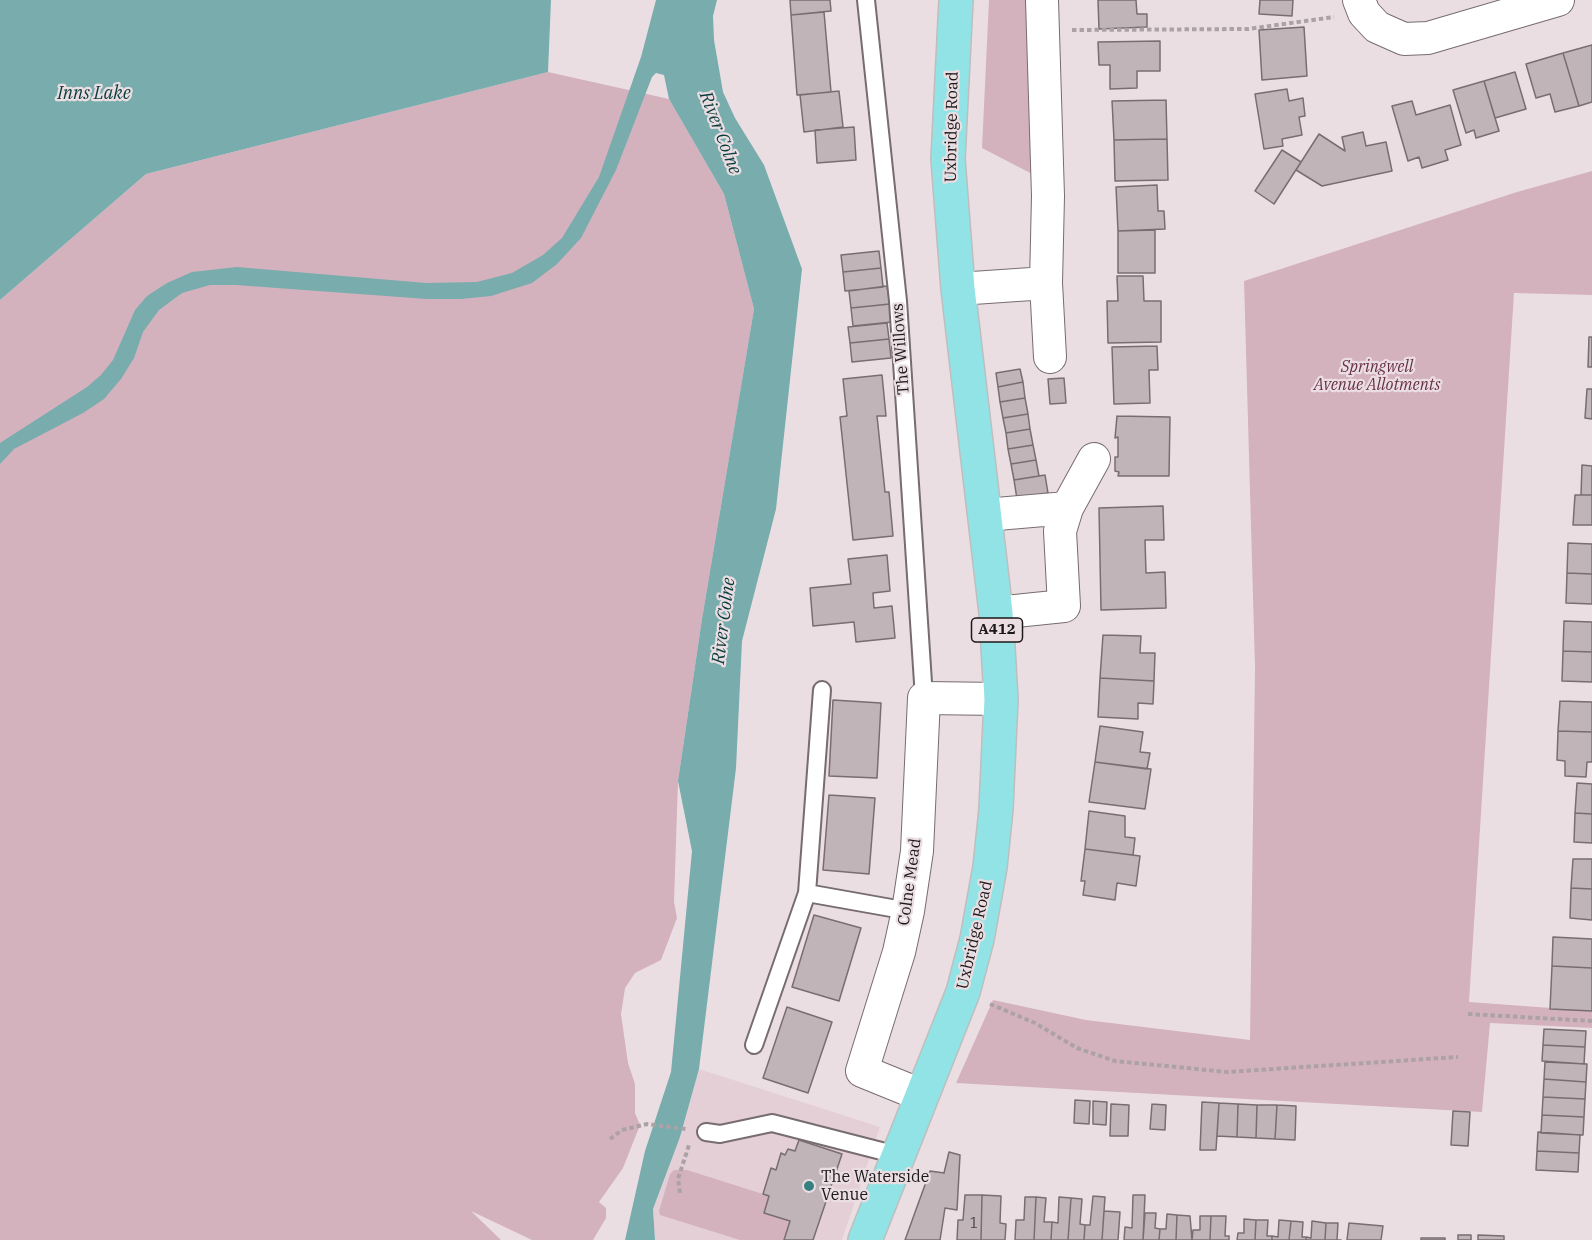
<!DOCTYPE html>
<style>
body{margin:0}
canvas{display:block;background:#ebdee2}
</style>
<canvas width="1592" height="1240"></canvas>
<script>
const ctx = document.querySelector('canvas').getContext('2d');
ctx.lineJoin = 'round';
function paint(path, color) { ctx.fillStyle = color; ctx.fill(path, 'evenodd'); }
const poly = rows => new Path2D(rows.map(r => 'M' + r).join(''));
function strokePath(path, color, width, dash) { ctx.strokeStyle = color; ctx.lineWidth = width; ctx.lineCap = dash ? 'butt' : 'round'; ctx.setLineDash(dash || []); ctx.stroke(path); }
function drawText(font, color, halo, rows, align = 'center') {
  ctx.font = font + ' "IBM Plex Serif",serif'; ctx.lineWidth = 4.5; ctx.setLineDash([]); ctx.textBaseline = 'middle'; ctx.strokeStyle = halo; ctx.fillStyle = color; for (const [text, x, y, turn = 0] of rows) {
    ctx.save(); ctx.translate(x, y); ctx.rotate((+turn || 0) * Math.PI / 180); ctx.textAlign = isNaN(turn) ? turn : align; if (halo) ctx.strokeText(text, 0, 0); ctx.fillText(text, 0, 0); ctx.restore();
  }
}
const built = poly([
 [699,1069,880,1127,842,1240,655,1240,653,1209,680,1137]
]);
const green = poly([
 [989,0,1033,0,1038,177,982,148],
 [548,72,669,99,724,194,754,309,702,619,678,781,674,902,677,918,661,960,635,973,625,988,621,1014,628,1063,635,1084,635,1113,640,1125,623,1168,599,1202,606,1208,606,1218,593,1240,532,1240,471,1211,501,1240,0,1240,0,300,146,174],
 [1592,171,1592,295,1514,293,1469,1002,1592,1011,1592,1028,1490,1023,1482,1112,956,1083,993,1000,1086,1020,1250,1040,1255,667,1244,281,1517,192],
 [674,1170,687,1170,769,1196,764,1213,790,1221,784,1240,740,1240,660,1215,659,1211,670,1174]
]);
const water = poly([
 [0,0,551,0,548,72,146,174,0,300],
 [656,0,717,0,713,16,714,40,723,92,735,118,764,165,802,269,776,509,742,641,736,768,699,1069,680,1137,653,1209,655,1240,625,1240,645,1151,671,1072,692,851,678,781,702,619,754,309,724,194,669,99,664,75,656,73,652,77,616,170,581,238,557,264,532,283,491,296,461,299,427,299,236,285,210,285,182,293,159,310,143,332,134,358,121,379,104,399,83,413,14,449,0,464,0,443,87,387,101,375,113,360,135,310,147,296,167,283,192,272,237,267,426,283,477,282,512,273,543,255,562,238,599,177,641,57]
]);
const building = poly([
 [790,0,830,0,831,11,791,15,790,0],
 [1098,0,1136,0,1137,14,1147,14,1147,27,1099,29,1098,0],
 [1260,0,1293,0,1292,16,1259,14,1260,0],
 [824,12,831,92,797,95,791,15,824,12],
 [1304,27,1307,76,1262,80,1259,30,1304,27],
 [1160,41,1160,71,1137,71,1137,88,1110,89,1110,65,1099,65,1098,42,1160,41],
 [1592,45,1592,102,1579,106,1563,53,1592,45],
 [1563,53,1579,106,1555,112,1550,94,1536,98,1526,64,1563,53],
 [1515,72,1526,109,1495,118,1484,81,1515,72],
 [1484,81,1499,131,1476,138,1474,130,1466,133,1453,90,1484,81],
 [1287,89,1289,101,1303,98,1305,116,1299,117,1302,135,1282,139,1283,146,1264,149,1255,94,1287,89],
 [839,91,843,127,804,132,800,95,839,91],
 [1166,100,1167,139,1114,140,1112,101,1166,100],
 [1412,101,1416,115,1450,105,1461,145,1445,150,1448,160,1422,168,1419,157,1408,161,1392,106,1412,101],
 [854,127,856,160,817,163,815,130,854,127],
 [1363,132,1366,146,1386,142,1392,171,1322,186,1296,170,1319,134,1345,151,1342,137,1363,132],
 [1167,139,1168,180,1115,181,1114,140,1167,139],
 [1282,150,1301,162,1274,204,1255,191,1282,150],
 [1157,185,1158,211,1164,211,1165,229,1118,231,1116,187,1157,185],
 [1155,230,1155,273,1118,273,1118,231,1155,230],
 [879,251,881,268,843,272,841,255,879,251],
 [881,268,883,287,845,291,843,272,881,268],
 [1117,276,1143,276,1144,301,1161,301,1161,342,1108,343,1107,301,1118,301,1117,276],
 [887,286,890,304,851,308,849,291,887,286],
 [890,304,892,322,853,326,851,308,890,304],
 [887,323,889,339,850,343,848,327,887,323],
 [1589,337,1592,337,1592,367,1588,367,1589,337],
 [889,339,891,358,852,362,850,343,889,339],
 [1157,346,1158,370,1149,370,1150,403,1114,404,1112,347,1157,346],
 [1020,369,1023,382,998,387,996,373,1020,369],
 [882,375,886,416,877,416,885,492,889,492,893,536,853,540,840,417,847,416,843,379,882,375],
 [1064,378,1066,403,1050,404,1048,379,1064,378],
 [1023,382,1025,398,1000,402,998,387,1023,382],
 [1587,389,1592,389,1592,419,1585,418,1587,389],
 [1025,398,1028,414,1003,418,1000,402,1025,398],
 [1028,414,1030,429,1006,433,1003,418,1028,414],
 [1117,416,1170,417,1169,476,1118,476,1119,472,1115,471,1115,457,1118,457,1118,437,1115,438,1117,416],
 [1030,429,1033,445,1008,449,1006,433,1030,429],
 [1033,445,1036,460,1011,464,1008,449,1033,445],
 [1036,460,1039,476,1014,480,1011,464,1036,460],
 [1582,465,1592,466,1592,495,1581,495,1582,465],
 [1045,475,1048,493,1017,499,1014,480,1045,475],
 [1575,495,1592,495,1592,525,1573,525,1575,495],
 [1163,506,1164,540,1145,540,1146,573,1165,572,1166,608,1101,610,1099,508,1163,506],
 [1568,543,1592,544,1592,574,1567,573,1568,543],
 [887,555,890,591,873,593,874,608,892,606,895,638,856,642,854,622,813,626,810,588,851,584,848,559,887,555],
 [1567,573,1592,574,1592,604,1566,603,1567,573],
 [1564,621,1592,622,1592,652,1563,651,1564,621],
 [1103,635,1141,636,1140,653,1155,653,1154,681,1100,678,1103,635],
 [1563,651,1592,652,1592,682,1562,681,1563,651],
 [1100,678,1154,681,1153,704,1138,703,1138,719,1098,717,1100,678],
 [833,700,881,703,877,778,829,776,833,700],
 [1560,701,1592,702,1592,732,1558,731,1560,701],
 [1100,726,1143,732,1140,752,1150,753,1147,769,1095,762,1100,726],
 [1558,731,1592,732,1592,762,1587,762,1586,777,1565,776,1565,761,1557,760,1558,731],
 [1095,762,1151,769,1145,809,1089,802,1095,762],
 [1577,783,1592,784,1592,814,1575,813,1577,783],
 [829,795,875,798,869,874,823,870,829,795],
 [1089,811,1125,816,1125,837,1135,838,1133,855,1085,849,1089,811],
 [1575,813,1592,814,1592,843,1574,842,1575,813],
 [1085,849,1140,856,1136,886,1117,883,1115,900,1083,895,1085,881,1081,881,1085,849],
 [1573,859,1592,859,1592,889,1571,888,1573,859],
 [1571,888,1592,889,1592,920,1570,918,1571,888],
 [814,915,861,928,839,1001,792,987,814,915],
 [1553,937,1592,939,1592,968,1552,966,1553,937],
 [1552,966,1592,968,1592,1011,1550,1009,1552,966],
 [787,1007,832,1022,808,1093,763,1078,787,1007],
 [1544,1029,1586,1031,1585,1047,1543,1045,1544,1029],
 [1543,1045,1585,1047,1584,1064,1542,1061,1543,1045],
 [1545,1062,1587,1064,1586,1082,1544,1079,1545,1062],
 [1544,1079,1586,1082,1585,1099,1543,1097,1544,1079],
 [1543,1097,1585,1099,1584,1117,1542,1115,1543,1097],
 [1075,1100,1090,1101,1089,1124,1074,1123,1075,1100],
 [1093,1101,1107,1102,1106,1125,1093,1124,1093,1101],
 [1202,1102,1219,1103,1216,1150,1200,1150,1202,1102],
 [1219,1103,1238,1104,1237,1137,1217,1136,1219,1103],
 [1111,1104,1129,1105,1128,1136,1110,1136,1111,1104],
 [1152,1104,1166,1105,1165,1130,1150,1129,1152,1104],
 [1238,1104,1257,1105,1256,1138,1237,1137,1238,1104],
 [1257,1105,1277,1105,1275,1139,1256,1138,1257,1105],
 [1277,1105,1296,1106,1295,1140,1275,1139,1277,1105],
 [1453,1111,1470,1112,1468,1146,1451,1145,1453,1111],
 [1542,1115,1584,1117,1583,1135,1541,1133,1542,1115],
 [1538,1132,1580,1135,1579,1153,1537,1151,1538,1132],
 [799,1140,842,1154,813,1240,784,1240,790,1221,764,1213,769,1196,763,1194,771,1168,776,1170,781,1153,785,1155,788,1149,795,1151,799,1140],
 [1537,1151,1579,1153,1578,1172,1536,1170,1537,1151],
 [949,1152,960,1155,957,1210,945,1208,940,1240,905,1240,930,1171,944,1173,949,1152],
 [965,1195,982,1195,981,1240,957,1240,958,1220,963,1220,965,1195],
 [982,1195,1001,1196,1000,1223,1006,1224,1005,1240,981,1240,982,1195],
 [1133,1195,1145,1195,1143,1240,1124,1240,1125,1227,1132,1228,1133,1195],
 [1093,1196,1105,1197,1102,1240,1084,1240,1085,1225,1090,1225,1093,1196],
 [1025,1197,1036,1197,1034,1240,1015,1240,1016,1220,1024,1220,1025,1197],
 [1036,1197,1046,1198,1044,1222,1052,1222,1051,1240,1034,1240,1036,1197],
 [1059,1197,1071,1198,1068,1240,1051,1240,1052,1222,1058,1223,1059,1197],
 [1071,1198,1082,1199,1080,1224,1085,1225,1084,1240,1068,1240,1071,1198],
 [1104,1211,1120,1212,1118,1240,1102,1240,1104,1211],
 [1145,1213,1156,1213,1155,1228,1160,1229,1159,1240,1143,1240,1145,1213],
 [1167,1214,1177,1215,1176,1240,1159,1240,1160,1229,1166,1229,1167,1214],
 [1177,1215,1190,1216,1192,1240,1176,1240,1177,1215],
 [1200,1216,1211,1216,1210,1240,1192,1240,1193,1230,1200,1230,1200,1216],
 [1211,1216,1226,1216,1225,1236,1229,1236,1229,1240,1210,1240,1211,1216],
 [1244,1219,1256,1220,1255,1240,1237,1240,1238,1233,1244,1233,1244,1219],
 [1256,1220,1268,1220,1267,1236,1272,1236,1272,1240,1255,1240,1256,1220],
 [1279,1220,1291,1221,1289,1240,1272,1240,1272,1236,1278,1237,1279,1220],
 [1291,1221,1303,1222,1302,1237,1306,1237,1306,1240,1289,1240,1291,1221],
 [1312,1221,1326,1223,1325,1240,1306,1240,1306,1237,1311,1238,1312,1221],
 [1326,1223,1338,1223,1337,1240,1341,1240,1325,1240,1326,1223],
 [1349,1223,1383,1226,1381,1240,1347,1240,1349,1223],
 [1458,1235,1471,1235,1471,1240,1458,1240,1458,1235],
 [1478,1235,1504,1236,1504,1240,1478,1240,1478,1235],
 [1421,1238,1445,1238,1445,1240,1421,1240,1421,1238]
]);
const path = poly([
 [1072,30,1248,29,1334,17],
 [990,1004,1035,1023,1077,1048,1115,1061,1227,1072,1458,1057],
 [1468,1014,1592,1021],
 [610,1139,622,1130,647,1124,686,1129],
 [680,1193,678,1179,689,1145]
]);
const lane = poly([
 [866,0,898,301,924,698],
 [807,893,908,911],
 [754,1045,807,893,822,690],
 [706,1132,720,1134,772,1123,897,1155]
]);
const street = poly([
 [1359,0,1364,13,1377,27,1404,39,1428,38,1558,0],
 [1046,283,1050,357],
 [958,289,1046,283,1048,196,1042,0],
 [1067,508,1094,459],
 [985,515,1067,508,1060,531,1064,606,996,613],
 [921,1095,862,1071,899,952,908,911,917,851,924,698,1001,699]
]);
const primary = poly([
 [865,1240,963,992,977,939,990,867,996,809,1001,699,996,613,958,289,948,159,956,0]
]);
const markers = [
 [809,1186,6,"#378082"]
];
const numberNames = [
 ["1",974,1224]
];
const shields = [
 [997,630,51]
];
const shieldNames = [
 ["A412",997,630]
];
const streetNames = [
 ["Uxbridge Road",952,127,-89],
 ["The Willows",901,349,-94],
 ["Colne Mead",910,882,-82],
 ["Uxbridge Road",975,935,-77]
];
const parkNames = [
 ["Springwell",1377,367],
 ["Avenue Allotments",1377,385]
];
const poiNames = [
 ["The Waterside",821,1177],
 ["Venue",821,1195]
];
const waterNames = [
 ["Inns Lake",94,94],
 ["River Colne",720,133,69],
 ["River Colne",724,621,-83]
];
paint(built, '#e4cfd6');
paint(green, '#d3b2be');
paint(water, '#78acad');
paint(building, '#c0b4b8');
strokePath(building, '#786d70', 1.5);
strokePath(lane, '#776c70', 20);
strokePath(street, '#776c70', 34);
strokePath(primary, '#bfbebf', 36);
strokePath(path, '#aca2a5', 4, [4.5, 3]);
strokePath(lane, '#fff', 16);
strokePath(street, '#fff', 32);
strokePath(primary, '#92e3e5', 33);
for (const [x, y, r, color] of markers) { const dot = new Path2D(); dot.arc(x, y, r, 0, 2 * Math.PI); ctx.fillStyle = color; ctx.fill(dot); strokePath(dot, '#ebdee2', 2); }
drawText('14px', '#453f41', null, numberNames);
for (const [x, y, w] of shields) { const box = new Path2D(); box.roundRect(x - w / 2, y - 12, w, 24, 4.5); ctx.fillStyle = '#ebdee2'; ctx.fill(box); strokePath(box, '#1c1819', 1.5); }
drawText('bold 15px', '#1c1819', null, shieldNames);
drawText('16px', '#1c1819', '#ebdee2', streetNames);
drawText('italic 16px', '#683048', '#ebdee2', parkNames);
drawText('16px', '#1c1819', '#ebdee2', poiNames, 'left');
drawText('italic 18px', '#083c3d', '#ebdee2', waterNames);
</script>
